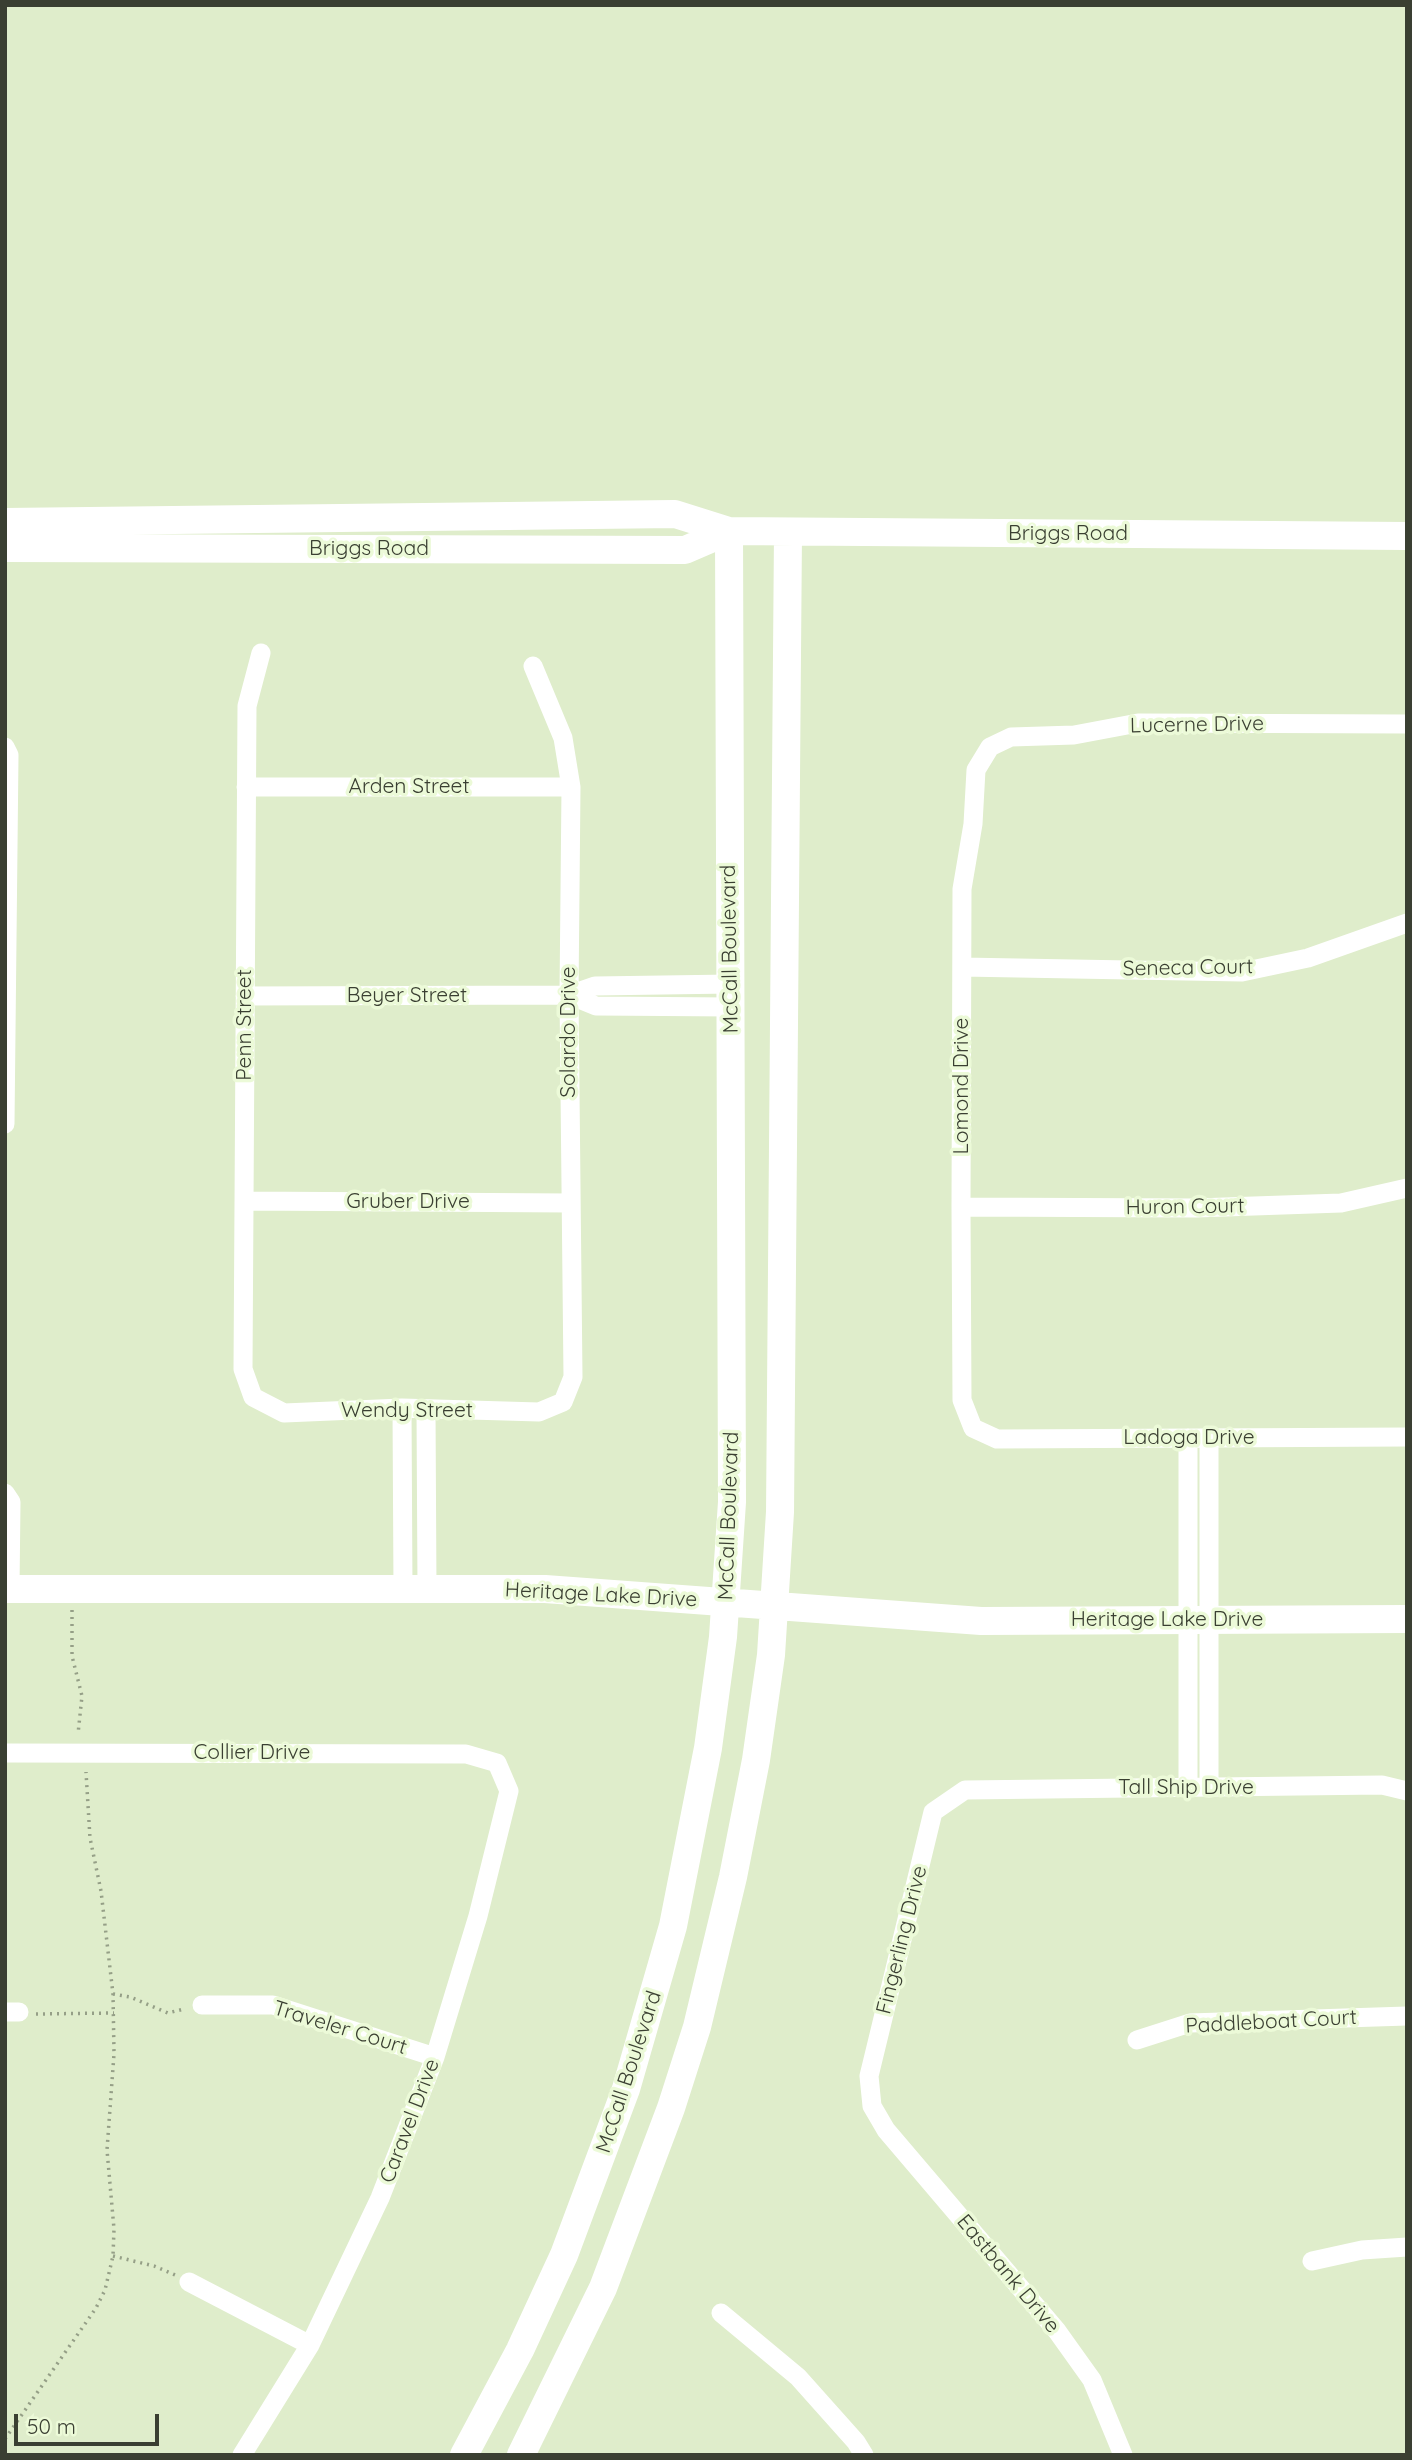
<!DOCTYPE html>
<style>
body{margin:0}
#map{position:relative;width:1412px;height:2460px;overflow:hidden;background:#dfedcb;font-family:Quicksand,sans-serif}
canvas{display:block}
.frame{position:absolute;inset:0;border:7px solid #3a3f32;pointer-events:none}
.scale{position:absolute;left:14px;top:2414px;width:145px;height:32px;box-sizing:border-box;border:4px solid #3a3f32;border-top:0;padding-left:9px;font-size:21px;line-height:24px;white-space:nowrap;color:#3a3f32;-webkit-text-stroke:5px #ecfad8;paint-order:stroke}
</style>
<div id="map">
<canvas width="1412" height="2460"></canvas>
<div class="frame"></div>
<div class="scale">50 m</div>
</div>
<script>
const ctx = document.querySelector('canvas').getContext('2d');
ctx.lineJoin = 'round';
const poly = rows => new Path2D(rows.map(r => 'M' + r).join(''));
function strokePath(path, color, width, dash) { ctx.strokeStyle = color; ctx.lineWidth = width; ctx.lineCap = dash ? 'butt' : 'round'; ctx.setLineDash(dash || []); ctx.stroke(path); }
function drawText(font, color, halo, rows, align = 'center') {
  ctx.font = font + ' Quicksand,sans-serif'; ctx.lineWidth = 7; ctx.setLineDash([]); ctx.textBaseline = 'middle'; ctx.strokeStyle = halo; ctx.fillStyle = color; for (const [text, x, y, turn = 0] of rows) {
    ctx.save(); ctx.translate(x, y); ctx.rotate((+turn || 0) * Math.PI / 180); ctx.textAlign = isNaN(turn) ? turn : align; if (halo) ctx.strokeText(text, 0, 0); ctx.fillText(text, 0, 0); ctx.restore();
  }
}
const path = poly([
 [72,1610,72,1656,82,1696,78,1734],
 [113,1994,130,1997,168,2013,184,2009],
 [36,2014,114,2013],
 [113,2256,154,2266,175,2275],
 [5,2439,96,2308,105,2290,113,2256,114,2229,107,2150,114,2054,113,1994,101,1891,90,1838,86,1772]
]);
const street = poly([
 [261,653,247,706,243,1369,253,1397,284,1413,402,1408,539,1412,563,1402,573,1377,569,995,571,787,563,738,533,666],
 [1407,724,1138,723,1074,735,1011,737,990,747,976,770,973,824,962,889,961,1207,962,1400,973,1428,997,1439,1407,1437],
 [5,747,9,755,5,1124],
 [246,787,571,787],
 [962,967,1242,972,1308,958,1407,923],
 [569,995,596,1006,731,1007],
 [245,996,569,995,595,986,731,984],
 [244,1201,571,1203],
 [961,1207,1196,1208,1341,1203,1407,1188],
 [402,1408,403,1590],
 [426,1409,427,1590],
 [1188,1438,1188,1788],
 [5,1493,11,1502,10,1589],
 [5,1753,466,1754,497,1763,509,1791,478,1916,435,2057,380,2198,310,2345,242,2455],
 [1209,1788,1209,1438],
 [202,2005,273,2005,435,2057],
 [5,2012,19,2012],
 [1137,2040,1190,2023,1407,2016],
 [1312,2261,1362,2250,1407,2247],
 [189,2282,310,2345],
 [721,2313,798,2377,856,2442,864,2455],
 [1123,2455,1092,2380,1057,2331,886,2130,872,2106,869,2076,933,1812,965,1790,1382,1785,1407,1791]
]);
const secondary = poly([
 [5,522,675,514,729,531,1407,536],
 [5,548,685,550,729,531],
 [5,1589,545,1589,981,1621,1407,1619],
 [464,2455,520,2350,564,2255,626,2089,673,1926,708,1748,723,1637,732,1502,729,531],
 [521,2455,603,2288,671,2108,697,2027,733,1877,756,1760,771,1655,780,1512,788,532]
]);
const streetNames = [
 ["Briggs Road",1068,534],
 ["Briggs Road",369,549],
 ["Lucerne Drive",1197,725,-1],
 ["Arden Street",409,787],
 ["McCall Boulevard",730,949,-91],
 ["Seneca Court",1188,968,-1],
 ["Beyer Street",407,996],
 ["Penn Street",245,1025,-90],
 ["Solardo Drive",569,1032,-90],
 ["Lomond Drive",962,1086,-90],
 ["Gruber Drive",408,1202],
 ["Huron Court",1185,1207,-1],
 ["Wendy Street",407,1411],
 ["Ladoga Drive",1189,1438],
 ["McCall Boulevard",729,1516,-88],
 ["Heritage Lake Drive",601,1595,3],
 ["Heritage Lake Drive",1167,1620],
 ["Collier Drive",252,1753],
 ["Tall Ship Drive",1186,1788],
 ["Fingerling Drive",902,1940,-76],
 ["Paddleboat Court",1271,2022,-3],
 ["Traveler Court",340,2028,17],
 ["McCall Boulevard",629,2072,-72],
 ["Caravel Drive",410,2121,-69],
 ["Eastbank Drive",1008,2274,50]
];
strokePath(path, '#959f87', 3.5, [2, 5]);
strokePath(street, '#fff', 19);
strokePath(secondary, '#fff', 28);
drawText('21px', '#3a3f32', '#ecfad8', streetNames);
</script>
